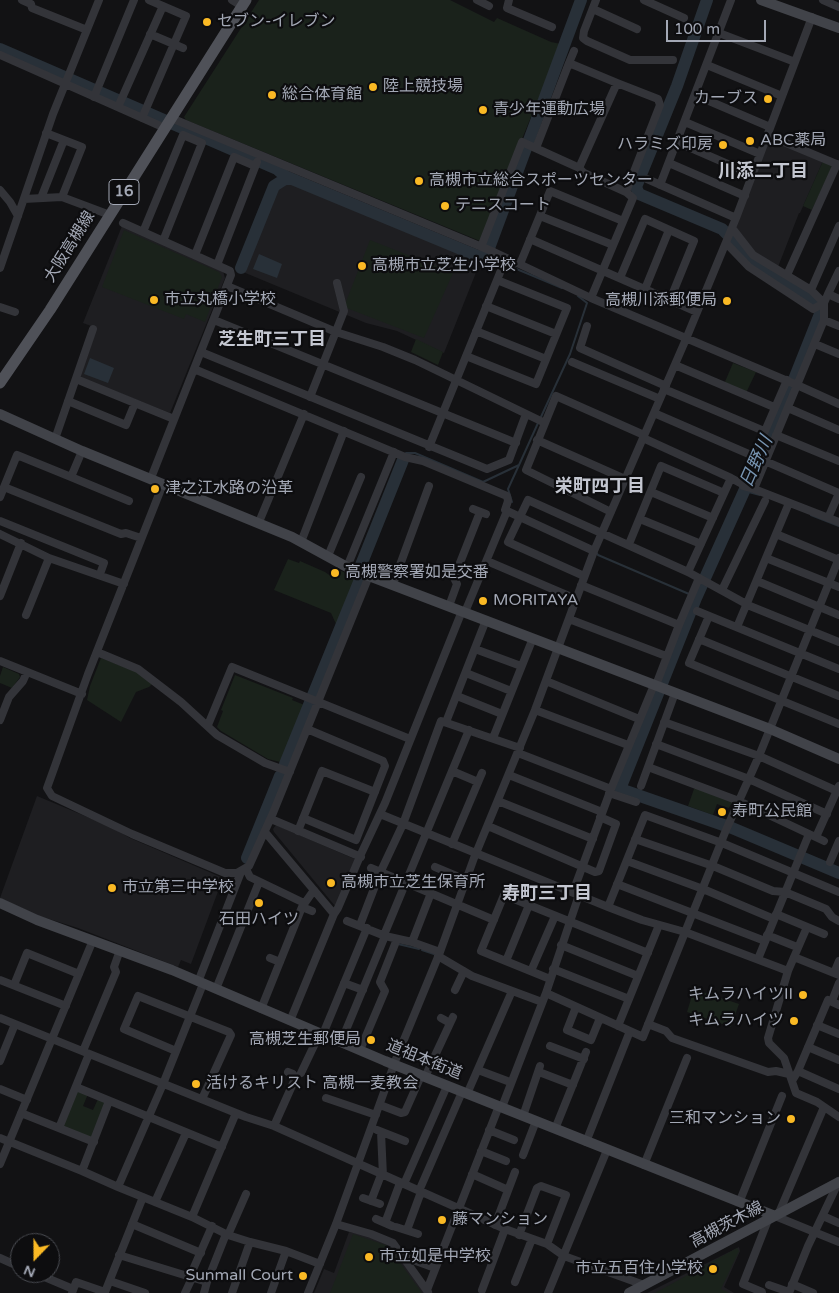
<!DOCTYPE html>
<meta charset="utf-8">
<style>
body{margin:0}
#map{position:relative;width:839px;height:1293px;overflow:hidden;background:#121214;font-family:"Varela Round",sans-serif}
canvas{display:block}
.north{position:absolute;left:10px;top:1233px;width:50px;height:50px;box-sizing:border-box;background:#0d0d0f;border:1px solid #494b51;border-radius:50%;rotate:202deg;font-size:14px;font-weight:700;line-height:20px;text-align:center;color:#a3a8b5}
.north::after{content:'';display:block;margin:auto;width:18px;height:22px;background:#fab924;clip-path:polygon(50% 0,100% 100%,50% 72%,0 100%)}
.scale{position:absolute;left:666px;top:20px;width:100px;height:22px;box-sizing:border-box;border:2px solid #a3a8b5;border-top:0;padding-left:6px;font-size:15px;line-height:18px;white-space:nowrap;color:#a3a8b5;-webkit-text-stroke:4px #0d0d0f;paint-order:stroke}
</style>
<div id="map">
<canvas width="839" height="1293"></canvas>
<div class="north">N</div>
<div class="scale">100 m</div>
</div>
<script>
const ctx = document.querySelector('canvas').getContext('2d');
ctx.lineJoin = 'round';
function paint(path, color) { ctx.fillStyle = color; ctx.fill(path, 'evenodd'); }
const poly = rows => new Path2D(rows.map(r => 'M' + r).join(''));
function strokePath(path, color, width, dash) { ctx.strokeStyle = color; ctx.lineWidth = width; ctx.lineCap = dash ? 'butt' : 'round'; ctx.setLineDash(dash || []); ctx.stroke(path); }
function drawText(font, color, halo, rows, align = 'center') {
  ctx.font = font + ' "Varela Round","Noto Sans JP",sans-serif'; ctx.lineWidth = 4.5; ctx.setLineDash([]); ctx.textBaseline = 'middle'; ctx.strokeStyle = halo; ctx.fillStyle = color; for (const [text, x, y, turn = 0] of rows) {
    ctx.save(); ctx.translate(x, y); ctx.rotate((+turn || 0) * Math.PI / 180); ctx.textAlign = isNaN(turn) ? turn : align; if (halo) ctx.strokeText(text, 0, 0); ctx.fillText(text, 0, 0); ctx.restore();
  }
}
const built = poly([
 [772,140,823,161,800,213,799,213,778,267,754,253,735,227,768,142],
 [289,183,481,260,444,353,397,331,366,323,243,272,275,190,281,184],
 [122,226,223,271,225,278,170,413,79,377,94,327,83,323],
 [37,796,109,826,130,838,223,878,191,964,181,960,178,967,78,928,39,916,0,898],
 [276,825,357,860,337,905,335,906,274,832,273,829],
 [349,1232,370,1236,390,1244,425,1293,314,1293,324,1269,334,1273],
 [739,1247,740,1251,724,1287,734,1293,647,1293]
]);
const green = poly([
 [259,0,450,0,494,22,497,18,551,42,561,44,480,241,186,120,184,117],
 [823,161,831,164,832,167,812,210,803,206],
 [124,230,219,272,222,277,205,322,186,314,184,319,102,287],
 [370,240,453,273,424,338,344,307],
 [416,339,443,352,438,365,411,352],
 [733,363,756,372,746,393,724,384],
 [288,559,299,563,300,561,325,572,335,579,339,570,357,578,358,580,340,626,336,624,331,613,274,590],
 [101,658,137,672,152,684,149,687,136,692,121,722,87,700,90,686],
 [3,667,19,674,20,677,12,688,0,683,0,676],
 [235,675,293,698,292,700,307,706,284,763,268,759,221,731,217,727,223,711,221,710],
 [695,788,734,802,734,805,731,804,729,808,717,804,713,815,688,806,694,789],
 [694,989,739,1004,731,1027,687,1012],
 [79,1090,88,1094,83,1106,93,1110,98,1099,105,1102,92,1138,62,1126,76,1092],
 [353,1234,388,1246,422,1293,330,1293],
 [737,1248,739,1251,721,1289,729,1293,655,1293]
]);
const water = poly([
 [259,254,282,264,277,278,253,269],
 [90,358,114,368,108,383,84,374]
]);
const stream = poly([
 [486,256,502,263],
 [507,265,562,288],
 [540,419,570,354,587,303,578,296],
 [405,455,406,453,415,453,483,482,519,465,538,423],
 [745,491,760,495],
 [512,502,508,489,519,465],
 [811,515,839,526],
 [596,552,598,555,689,594],
 [398,944,419,949],
 [422,950,434,954]
]);
const river = poly([
 [707,0,677,86,636,187,639,194,722,229,752,259,812,299,818,305,820,314,791,387,696,598,620,789,732,828,839,873],
 [0,49,277,169,285,176,292,179],
 [241,268,274,186,285,179,292,179,485,259,581,0],
 [361,565,403,460],
 [285,764,359,582],
 [247,858,280,776]
]);
const street = poly([
 [22,0,31,4,32,8,87,30],
 [232,0,242,6],
 [477,0,489,6],
 [509,0,507,8,552,27],
 [596,0,584,31,583,38,587,41,630,60,673,60],
 [644,0,684,18],
 [823,0,839,7],
 [593,9,637,29],
 [719,33,795,62],
 [150,34,183,48],
 [0,55,165,128],
 [569,63,574,51],
 [707,65,782,96],
 [695,95,770,127],
 [94,97,134,0],
 [118,107,163,6],
 [142,118,186,16,149,0],
 [171,118,494,252,591,298,797,385,839,404],
 [685,122,760,154],
 [46,133,82,147,62,197],
 [767,135,839,165],
 [677,142,753,175],
 [536,148,569,63,617,83],
 [669,163,745,196],
 [579,168,617,83,658,99,660,105,626,192,633,198,591,298],
 [647,179,736,218],
 [660,185,731,0],
 [0,190,10,202,18,216],
 [41,198,64,140],
 [24,199,62,197,110,215],
 [540,216,613,245],
 [123,223,230,271,231,275,151,478],
 [732,228,753,255,811,290,824,303,824,320,754,489,839,522],
 [143,232,183,135,202,143,163,241],
 [530,239,697,312],
 [726,243,749,267,813,309,824,303,828,294,839,299],
 [481,247,522,142,575,166,579,168,584,173,626,192],
 [195,255,234,157,255,166],
 [520,264,550,191,623,221],
 [217,265,257,162],
 [0,268,53,114,99,0],
 [787,275,837,164],
 [620,278,645,219,694,241,670,300],
 [227,286,336,332,383,347,415,360,545,423],
 [645,289,669,230],
 [811,290,839,226],
 [828,294,839,271],
 [486,306,556,334],
 [0,307,15,312],
 [214,320,516,443],
 [824,320,839,326],
 [587,326,580,348,666,386],
 [476,331,546,359],
 [815,344,839,354],
 [201,352,487,469,509,460,526,414],
 [466,356,536,384,567,308,497,280],
 [572,362,660,399],
 [675,365,774,407],
 [194,369,405,457,423,461,507,496,508,501,505,510,507,511,465,612],
 [76,379,174,419],
 [664,389,764,431],
 [310,397,344,311,337,283],
 [68,401,126,425,135,403],
 [788,408,839,430],
 [654,413,839,493,828,518],
 [776,435,839,461],
 [643,438,731,478,742,484,743,486,754,489],
 [55,439,93,329],
 [537,440,625,479],
 [429,447,506,258],
 [82,451,71,477,17,455,4,487,121,534,126,533,141,538],
 [71,477,129,501],
 [163,484,88,674,47,788,52,796,132,834,225,873,237,873,249,866,273,813,369,576],
 [742,484,787,380],
 [651,492,713,518],
 [0,497,4,487],
 [473,509,486,514],
 [507,511,594,551],
 [611,512,526,470,556,396,644,435],
 [640,519,701,544],
 [0,521,104,563,100,574],
 [259,522,304,414],
 [0,534,49,558,124,584],
 [776,534,839,560],
 [301,542,344,431],
 [629,544,661,466,724,493],
 [328,556,361,477],
 [766,558,839,587],
 [487,561,576,599],
 [347,567,394,452],
 [688,572,731,478],
 [584,576,508,542,528,500,688,572,750,606,839,642],
 [757,581,839,615],
 [393,584,429,486],
 [581,585,679,625,699,578],
 [722,590,765,501],
 [0,596,21,543],
 [449,606,457,584,454,578,480,512],
 [697,611,839,669],
 [26,615,49,558],
 [709,616,689,663,839,724],
 [569,619,666,656],
 [737,627,789,503],
 [699,639,839,696],
 [475,649,521,666],
 [97,652,138,669,181,702,217,735,265,763,290,772],
 [0,661,82,694],
 [466,673,511,691],
 [546,681,639,719],
 [656,685,679,625],
 [457,696,502,714],
 [535,710,628,745],
 [0,720,9,697,23,681,27,672],
 [446,722,486,620],
 [664,722,759,756,837,791],
 [208,725,232,667,410,739],
 [493,738,533,638],
 [656,744,749,779,827,814],
 [518,753,611,789],
 [648,767,739,801,824,841],
 [452,771,478,782],
 [509,775,602,812],
 [641,786,675,693],
 [609,793,636,802],
 [498,801,593,839],
 [380,814,608,907,642,920,685,932,788,971],
 [303,818,356,840,385,766,383,761,307,729],
 [271,819,361,857],
 [488,826,595,872,599,871,616,824,600,817],
 [298,831,322,771,375,792],
 [265,832,334,914],
 [816,837,839,786],
 [635,839,713,866,773,891,785,892,826,909,832,917,839,921],
 [452,844,482,773],
 [627,861,703,889,774,919],
 [830,862,839,841],
 [435,867,466,880],
 [371,868,494,920],
 [246,869,250,877,304,903],
 [617,884,765,941],
 [573,892,611,789,654,685],
 [302,907,312,911],
 [608,907,645,815,722,843,839,892],
 [776,914,824,934],
 [347,921,385,936,412,942,440,952],
 [360,925,380,873,403,824,441,721,520,748],
 [807,927,788,971,768,1038,769,1043,784,1058,796,1093,817,1102,839,1117],
 [384,935,469,730],
 [767,935,797,947],
 [412,942,431,893],
 [561,945,638,976],
 [438,956,472,976,542,1002],
 [794,957,839,975],
 [270,958,280,962],
 [758,959,809,834],
 [506,961,529,905],
 [553,969,629,999],
 [531,971,555,916],
 [834,973,839,961],
 [550,979,481,951,504,895,648,953],
 [0,980,66,1006],
 [198,982,241,872],
 [344,983,363,990],
 [14,985,27,953,79,974],
 [216,989,259,882],
 [455,990,464,971],
 [546,993,643,1037,726,830,759,756,839,558],
 [832,1001,839,983],
 [576,1007,567,1030,591,1040,600,1018],
 [261,1009,302,907,314,890],
 [0,1018,246,1117,274,1126,505,1229,547,1244,564,1256,644,1285],
 [441,1018,450,1023],
 [290,1021,334,914,338,908,361,854,385,803,462,611],
 [648,1024,666,1031,672,1038,768,1072,776,1071,789,1074],
 [817,1025,839,1034],
 [618,1026,659,925],
 [323,1034,367,928],
 [341,1042,385,936],
 [550,1046,584,1059],
 [808,1047,839,1060],
 [360,1050,385,991,380,982,397,939],
 [83,1051,116,972,114,967,120,950],
 [176,1051,124,1029,138,996,229,1032,231,1035,202,1099],
 [0,1061,15,1024],
 [478,1070,510,1082],
 [798,1071,839,1089],
 [539,1072,573,1085],
 [301,1073,320,1033],
 [425,1077,453,1017],
 [792,1081,798,1071,828,1000,839,1005],
 [76,1087,222,1147],
 [0,1089,27,1100],
 [467,1094,512,991],
 [326,1098,376,1115],
 [380,1105,401,1113,405,1112,421,1076],
 [502,1107,546,993,579,895],
 [21,1113,94,1142],
 [523,1116,540,1066],
 [274,1126,295,1079,293,1074,288,1072],
 [59,1128,89,1054],
 [555,1129,586,1052],
 [377,1130,405,1141],
 [489,1130,514,1140],
 [381,1132,383,1176],
 [0,1138,82,1171,118,1187,192,1217,228,1235,250,1242,286,1251,320,1264],
 [586,1142,630,1031],
 [481,1151,506,1161],
 [523,1155,536,1121],
 [0,1164,93,940],
 [644,1165,687,1058],
 [82,1171,109,1101],
 [472,1174,508,1190],
 [404,1184,447,1086],
 [118,1187,163,1084,203,984],
 [419,1191,462,1092],
 [363,1198,380,1204],
 [371,1201,381,1175],
 [155,1202,186,1133],
 [739,1203,782,1096],
 [778,1215,824,1107],
 [775,1216,839,1242],
 [823,1216,839,1223],
 [192,1217,236,1113],
 [376,1219,392,1226],
 [385,1223,400,1183],
 [132,1224,201,1253],
 [336,1224,371,1234,393,1243,428,1292],
 [495,1225,515,1172],
 [396,1227,418,1234],
 [407,1230,421,1192],
 [228,1235,246,1194],
 [519,1235,537,1188,541,1186,566,1195,547,1244],
 [119,1255,207,1282,226,1234],
 [402,1256,435,1268],
 [0,1258,20,1267],
 [35,1273,73,1289],
 [110,1281,145,1293],
 [515,1282,532,1239],
 [792,1284,813,1293],
 [769,1285,789,1292],
 [427,1290,499,1106],
 [482,1290,505,1229],
 [72,1293,76,1282,105,1292,143,1197],
 [185,1293,192,1278,191,1274,212,1226],
 [204,1293,207,1282],
 [232,1293,250,1242],
 [271,1293,286,1251],
 [308,1293,336,1224,396,1059,440,952,474,858,535,710,594,551,686,339,736,218,812,17],
 [548,1293,607,1150],
 [762,1293,762,1292,743,1284,768,1220],
 [789,1293,808,1246,839,1181]
]);
const secondary = poly([
 [761,0,839,28],
 [0,414,82,451,292,537,347,567,369,576,770,729,839,759],
 [0,903,37,920,172,970,385,1061,775,1216],
 [629,1293,839,1182]
]);
const primary = poly([
 [0,383,50,310,246,0]
]);
const markers = [
 [207,22,5,"#fab924"],
 [373,87,5,"#fab924"],
 [272,95,5,"#fab924"],
 [768,99,5,"#fab924"],
 [483,110,5,"#fab924"],
 [750,141,5,"#fab924"],
 [723,145,5,"#fab924"],
 [419,181,5,"#fab924"],
 [445,206,5,"#fab924"],
 [362,266,5,"#fab924"],
 [154,300,5,"#fab924"],
 [727,301,5,"#fab924"],
 [155,489,5,"#fab924"],
 [335,573,5,"#fab924"],
 [483,601,5,"#fab924"],
 [722,812,5,"#fab924"],
 [331,883,5,"#fab924"],
 [112,888,5,"#fab924"],
 [259,903,5,"#fab924"],
 [803,995,5,"#fab924"],
 [794,1021,5,"#fab924"],
 [371,1040,5,"#fab924"],
 [196,1084,5,"#fab924"],
 [791,1119,5,"#fab924"],
 [442,1220,5,"#fab924"],
 [369,1257,5,"#fab924"],
 [713,1269,5,"#fab924"],
 [303,1276,5,"#fab924"]
];
const shields = [
 [124,192,30]
];
const shieldNames = [
 ["16",124,192]
];
const poiNames = [
 ["セブン-イレブン",217,22],
 ["陸上競技場",383,87],
 ["総合体育館",282,95],
 ["カーブス",758,99,"right"],
 ["青少年運動広場",493,110],
 ["ABC薬局",760,141],
 ["ハラミズ印房",713,145,"right"],
 ["高槻市立総合スポーツセンター",429,181],
 ["テニスコート",455,206],
 ["高槻市立芝生小学校",372,266],
 ["市立丸橋小学校",164,300],
 ["高槻川添郵便局",717,301,"right"],
 ["津之江水路の沿革",165,489],
 ["高槻警察署如是交番",345,573],
 ["MORITAYA",493,601],
 ["寿町公民館",732,812],
 ["高槻市立芝生保育所",341,883],
 ["市立第三中学校",122,888],
 ["石田ハイツ",259,920,"center"],
 ["キムラハイツII",793,995,"right"],
 ["キムラハイツ",784,1021,"right"],
 ["高槻芝生郵便局",361,1040,"right"],
 ["活けるキリスト 高槻一麦教会",206,1084],
 ["三和マンション",781,1119,"right"],
 ["藤マンション",452,1220],
 ["市立如是中学校",379,1257],
 ["市立五百住小学校",703,1269,"right"],
 ["Sunmall Court",293,1276,"right"]
];
const streetNames = [
 ["大阪高槻線",70,247,-58],
 ["道祖本街道",424,1060,22],
 ["高槻茨木線",727,1225,-28]
];
const neighbourhoodNames = [
 ["川添二丁目",763,172],
 ["芝生町三丁目",272,340],
 ["栄町四丁目",600,487],
 ["寿町三丁目",547,894]
];
const waterNames = [
 ["日野川",757,462,-66]
];
paint(built, '#1e1e21');
paint(green, '#1a221b');
paint(water, '#283038');
strokePath(stream, '#283038', 2);
strokePath(river, '#283038', 12);
strokePath(street, '#333439', 8);
strokePath(secondary, '#414349', 10);
strokePath(primary, '#4f5158', 11);
for (const [x, y, r, color] of markers) { const dot = new Path2D(); dot.arc(x, y, r, 0, 2 * Math.PI); ctx.fillStyle = color; ctx.fill(dot); strokePath(dot, '#0d0d0f', 2); }
for (const [x, y, w] of shields) { const box = new Path2D(); box.roundRect(x - w / 2, y - 12.5, w, 25, 4); ctx.fillStyle = '#0d0d0f'; ctx.fill(box); strokePath(box, '#a3a8b5', 1); }
drawText('bold 15px', '#a3a8b5', null, shieldNames);
drawText('16px', '#a3a8b5', '#0d0d0f', poiNames, 'left');
drawText('16px', '#a3a8b5', '#0d0d0f', streetNames);
drawText('bold 18px', '#c4c7d1', '#0d0d0f', neighbourhoodNames);
drawText('italic 18px', '#7895b2', '#0d0d0f', waterNames);
</script>
